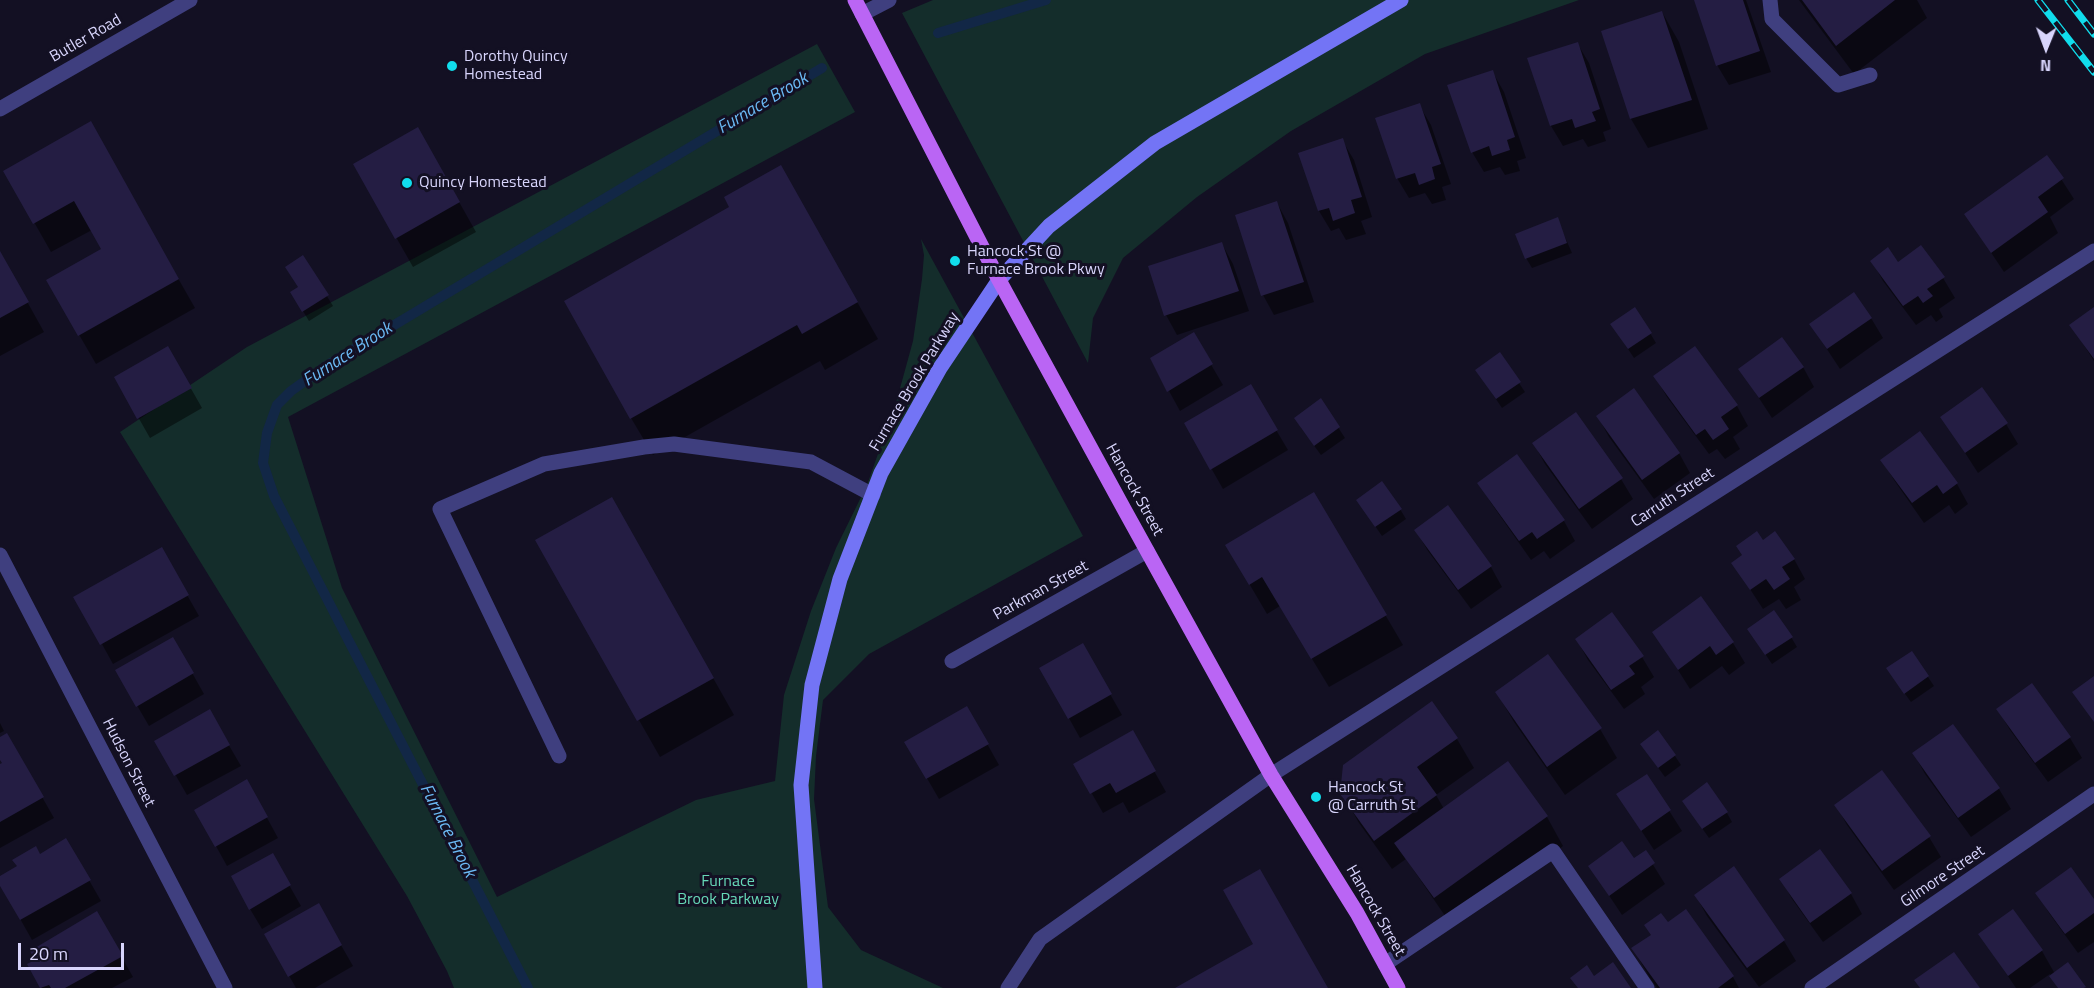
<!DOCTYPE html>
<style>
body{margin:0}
#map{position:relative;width:2094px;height:988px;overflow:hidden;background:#131023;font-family:"Titillium Web",sans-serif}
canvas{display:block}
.north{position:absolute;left:2016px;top:18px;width:60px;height:60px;-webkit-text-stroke:4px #131023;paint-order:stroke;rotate:181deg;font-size:16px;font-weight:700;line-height:24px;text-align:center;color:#d8d5fc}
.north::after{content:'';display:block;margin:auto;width:21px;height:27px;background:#d8d5fc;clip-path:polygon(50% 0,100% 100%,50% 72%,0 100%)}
.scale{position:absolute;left:18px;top:943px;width:106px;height:27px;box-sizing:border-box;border:3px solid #d8d5fc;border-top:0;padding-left:8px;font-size:18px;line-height:21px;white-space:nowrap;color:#d8d5fc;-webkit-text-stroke:4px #131023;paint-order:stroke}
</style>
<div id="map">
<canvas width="2094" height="988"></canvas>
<div class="north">N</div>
<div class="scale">20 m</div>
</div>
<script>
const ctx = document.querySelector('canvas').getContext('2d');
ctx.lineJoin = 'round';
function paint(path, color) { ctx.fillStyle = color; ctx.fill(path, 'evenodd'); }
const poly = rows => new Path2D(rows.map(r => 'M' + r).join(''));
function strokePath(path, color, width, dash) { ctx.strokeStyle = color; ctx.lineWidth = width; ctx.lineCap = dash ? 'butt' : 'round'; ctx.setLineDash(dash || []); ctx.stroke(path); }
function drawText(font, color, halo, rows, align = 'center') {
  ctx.font = font + ' "Titillium Web",sans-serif'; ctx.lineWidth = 6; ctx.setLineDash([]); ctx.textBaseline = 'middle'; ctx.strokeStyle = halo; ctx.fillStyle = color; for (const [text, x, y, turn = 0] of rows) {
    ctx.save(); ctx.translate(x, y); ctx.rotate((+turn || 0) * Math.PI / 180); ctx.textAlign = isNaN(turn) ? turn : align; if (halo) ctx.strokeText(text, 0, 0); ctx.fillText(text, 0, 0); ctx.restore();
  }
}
const green = poly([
 [933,0,1579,0,1425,54,1291,131,1197,197,1123,258,1093,318,1088,363,902,13],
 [817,44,855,112,288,417,342,588,497,897,696,800,775,781,784,695,811,611,836,548,867,485,896,403,913,341,922,279,924,255,921,239,1083,536,869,654,823,700,816,756,814,799,828,907,861,950,943,988,454,988,447,971,407,896,120,432,247,347]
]);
const shadow = poly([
 [1696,0,1746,0,1771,72,1729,85,1717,65],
 [1799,0,1917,0,1927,18,1854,74],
 [1662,12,1679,42,1708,129,1648,148,1631,119,1603,32],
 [1577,43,1589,63,1611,129,1603,132,1606,141,1588,147,1583,139,1563,146,1551,126,1529,59],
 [1492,71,1504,92,1526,158,1517,161,1520,171,1505,175,1500,167,1484,172,1472,152],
 [1419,105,1431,125,1451,184,1442,187,1446,200,1432,204,1425,193,1409,198,1397,178],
 [90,124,195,308,96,364,48,281,103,250,92,230,51,252,5,171],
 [418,129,476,232,413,267,355,165],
 [1342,140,1354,160,1372,217,1361,221,1366,234,1346,240,1339,228,1331,231,1319,211,1300,154],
 [2047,157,2074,199,2050,217,2058,233,2004,272,1966,215],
 [1277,203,1288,223,1314,302,1274,315,1263,295],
 [802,204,878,339,825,370,820,361,653,455,631,418],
 [1557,219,1572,253,1532,268,1526,258],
 [1222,244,1233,264,1249,311,1177,335,1166,315],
 [0,253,44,332,0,356],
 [303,257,333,306,309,321,292,293,303,293],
 [1872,261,1898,264,1943,278,1955,298,1939,309,1943,317,1936,322,1931,315,1916,325,1883,281],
 [2094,308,2094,361,2071,325],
 [1871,318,1883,338,1840,369,1811,325],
 [1650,333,1656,343,1634,358,1618,334],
 [1193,334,1223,385,1180,411,1169,391],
 [168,348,202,408,150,438,116,378],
 [1695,348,1737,406,1748,426,1733,437,1740,449,1725,459,1717,449,1709,454,1667,397,1655,377],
 [1803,367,1814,387,1772,418,1740,369],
 [1483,380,1519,383,1525,392,1502,408],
 [1250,386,1288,450,1223,489,1186,424],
 [1321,401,1345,438,1321,455,1301,428],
 [1598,417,1679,453,1690,473,1654,499,1609,437],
 [1942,417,2006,424,2018,444,1978,473],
 [1920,433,1957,484,1968,504,1955,514,1949,505,1924,523,1894,480,1882,460],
 [1534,444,1621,479,1633,499,1592,529,1545,464],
 [1479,483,1564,521,1575,541,1550,559,1544,551,1531,560,1491,503],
 [1314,494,1403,645,1329,687,1280,606,1267,614,1227,546],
 [1400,509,1406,519,1382,536,1364,510],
 [1416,531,1491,567,1502,587,1471,609,1428,551],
 [633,536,734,715,660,757,537,541],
 [1762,542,1794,559,1805,579,1794,587,1801,600,1786,609,1779,599,1763,609,1733,563],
 [161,549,199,616,113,664,76,597],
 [1701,598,1733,643,1745,663,1729,675,1722,666,1690,689,1654,632],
 [1791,637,1797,647,1772,664,1755,639],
 [173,639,204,694,149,726,117,671],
 [1577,640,1642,657,1654,677,1641,687,1645,694,1624,709,1588,660],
 [1082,645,1122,715,1080,738,1041,668],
 [1928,677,1934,686,1911,702,1894,679],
 [2032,686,2070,738,2082,758,2048,782,2010,730,1998,710],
 [1497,693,1600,729,1617,758,1565,795,1514,722],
 [967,708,999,765,939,799,906,742],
 [209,711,241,766,187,795,156,741],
 [0,723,4,731,0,733],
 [1953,726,1999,789,2011,809,1971,837,1925,774,1914,754],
 [1132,732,1166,792,1129,813,1123,802,1103,813,1075,764],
 [7,735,54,818,0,848,0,766,4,764,0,757,0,739],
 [1457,739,1474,768,1436,795,1444,809,1508,763,1547,817,1563,846,1452,926,1406,859,1392,869,1359,823,1342,793],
 [1648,754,1675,756,1681,765,1665,777],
 [1647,776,1682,831,1654,850,1618,795],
 [247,781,278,838,227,866,196,810],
 [1836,805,1929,837,1941,857,1894,890,1847,825],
 [1690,811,1727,813,1732,822,1709,838],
 [66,840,101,901,32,940,0,883,0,878],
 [1645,852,1665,884,1622,915,1590,867,1634,860],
 [272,855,301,906,262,929,250,909],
 [1733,868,1784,941,1796,961,1759,987,1707,916,1696,896],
 [1781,879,1851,894,1862,914,1823,942,1792,899],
 [2037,893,2094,901,2094,942,2078,953,2049,913],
 [318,905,353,966,315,988,296,988,266,935],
 [1686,911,1733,977,1739,988,1657,988,1650,978,1633,949],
 [2013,911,2042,951,2055,974,2068,964,2085,988,2058,988,2050,974,2030,988,2016,988,1980,935],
 [97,913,133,977,112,988,42,988,29,965]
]);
const stream = poly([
 [938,33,1046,0],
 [528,988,274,496,263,463,267,433,277,405,291,391,326,366,822,68]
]);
const building = poly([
 [1694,0,1743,0,1760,51,1716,66],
 [1802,0,1895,0,1836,46],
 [1662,11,1692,100,1630,119,1601,31],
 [1578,42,1600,109,1592,112,1596,121,1575,128,1572,119,1550,126,1527,58],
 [1493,70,1515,137,1507,140,1510,150,1492,156,1489,146,1471,153,1447,85],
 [1420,103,1441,164,1432,167,1435,179,1419,185,1415,173,1396,179,1375,118],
 [91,121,179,279,78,336,46,280,101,249,74,201,33,224,3,171],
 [418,127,460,202,395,239,353,164],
 [1343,138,1362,197,1351,200,1355,213,1333,221,1329,208,1318,211,1298,153],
 [2047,155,2064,178,2038,197,2048,212,1991,253,1964,214],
 [781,165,858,302,802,334,797,325,630,419,564,301,729,207,724,197],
 [1277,201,1304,282,1261,296,1235,215],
 [1558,217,1567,243,1525,259,1515,234],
 [1222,242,1239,291,1164,316,1148,266],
 [1921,245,1945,277,1927,289,1933,296,1923,303,1918,296,1903,306,1870,261,1888,247,1898,262],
 [0,251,29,302,0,318],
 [303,255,329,295,302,312,290,292,298,287,285,267],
 [1854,292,1872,318,1827,349,1809,324],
 [1635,307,1652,333,1628,349,1610,324],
 [2094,307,2094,359,2069,325],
 [1194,332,1213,364,1167,392,1150,358],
 [1782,337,1804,367,1759,398,1738,369],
 [168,346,192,388,137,419,114,377],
 [1695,346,1738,405,1721,417,1729,429,1713,440,1705,429,1696,435,1653,376],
 [1500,352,1521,382,1496,399,1475,370],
 [1251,384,1278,430,1210,470,1184,423],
 [1982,387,2008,423,1965,453,1940,417],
 [1634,388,1680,453,1642,480,1596,416],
 [1321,398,1340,427,1314,446,1294,418],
 [1576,412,1623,478,1579,509,1532,443],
 [1920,431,1958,483,1943,494,1937,485,1912,503,1880,460],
 [1517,454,1565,520,1537,539,1532,532,1519,541,1477,483],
 [1382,481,1402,509,1375,527,1356,500],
 [1314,492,1387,615,1311,659,1262,577,1249,585,1225,545],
 [612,497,714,678,637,721,535,540],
 [1448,505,1492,566,1458,590,1414,530],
 [1757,531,1763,540,1775,531,1795,559,1782,567,1790,579,1774,590,1766,579,1750,590,1731,563,1742,555,1736,546],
 [162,547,189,595,100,645,73,597],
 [1701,596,1734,642,1716,655,1710,646,1678,670,1652,632],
 [1774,610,1793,637,1765,655,1747,629],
 [1612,612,1644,656,1629,666,1635,674,1611,690,1575,639],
 [173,637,194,673,136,707,115,670],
 [1083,643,1112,694,1068,719,1039,668],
 [1912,651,1929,676,1904,694,1886,668],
 [1548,654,1602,728,1547,767,1495,692],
 [2094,676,2094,722,2072,692],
 [2032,683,2071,737,2035,763,1996,709],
 [1432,701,1458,738,1417,767,1437,795,1374,841,1340,794,1343,765],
 [967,706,989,744,926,779,904,742],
 [210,709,230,745,174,776,154,741],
 [1953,724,2000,788,1958,818,1912,753],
 [1133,730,1156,771,1116,793,1110,783,1090,794,1073,764],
 [1658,730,1676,755,1658,768,1640,744],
 [7,733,44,797,0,822,0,764,2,763,0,760,0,737],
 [1508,761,1548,816,1434,898,1394,843],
 [1882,770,1931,836,1882,871,1834,805],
 [1647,774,1671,810,1641,831,1616,794],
 [247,779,268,817,215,847,194,810],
 [1707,782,1728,812,1702,829,1682,801],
 [66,838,91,880,20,920,0,886,0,876,17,866,12,860,36,846,40,854],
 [1622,841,1634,858,1646,850,1655,863,1609,896,1588,866],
 [1820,849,1852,893,1810,923,1779,879],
 [273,853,291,885,249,910,231,876],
 [1734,866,1785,940,1747,968,1694,895],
 [2071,867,2094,899,2094,913,2065,934,2035,893],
 [1260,869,1328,988,1175,988,1253,944,1223,890],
 [319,903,342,945,288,977,264,934],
 [1686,909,1734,976,1718,988,1660,988,1631,948,1651,935,1644,925,1661,913,1668,922],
 [2013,909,2043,950,2008,976,1978,934],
 [97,911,123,956,65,988,51,988,49,985,40,988,27,964,35,960,30,951],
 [1954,952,1980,988,1920,988,1914,980],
 [1613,962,1631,988,1578,988,1570,978,1587,965,1594,976],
 [2068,962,2086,987,2084,988,2058,988,2049,976]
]);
const lane = poly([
 [1770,0,1772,19,1838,85,1870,75],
 [862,14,889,0],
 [952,661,1147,551],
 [559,756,440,509,544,464,644,447,674,444,811,462,873,495],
 [1385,964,1553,851,1647,988],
 [1008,988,1040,939,1271,775]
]);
const street = poly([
 [0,109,190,0],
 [0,555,225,988],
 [1271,775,2094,251],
 [1812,988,2094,794]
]);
const secondary = poly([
 [815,988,801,785,812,685,840,579,881,473,940,368,999,280,1049,226,1155,143,1401,0]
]);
const primary = poly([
 [855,0,999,280,1124,509,1271,775,1357,913,1398,988]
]);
const rail = poly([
 [2038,0,2094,72],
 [2068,0,2094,34]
]);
const markers = [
 [452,66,6,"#11ddec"],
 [407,183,6,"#11ddec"],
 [955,261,6,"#11ddec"],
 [1316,797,6,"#11ddec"]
];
const streetNames = [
 ["Butler Road",86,39,-30],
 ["Furnace Brook Parkway",915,382,-59],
 ["Hancock Street",1134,490,61],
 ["Carruth Street",1673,498,-33],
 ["Parkman Street",1041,591,-29],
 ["Hudson Street",128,763,63],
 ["Gilmore Street",1943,877,-34],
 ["Hancock Street",1375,911,60]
];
const poiNames = [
 ["Dorothy Quincy",464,57],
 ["Homestead",464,75],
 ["Quincy Homestead",419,183],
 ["Hancock St @",967,252],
 ["Furnace Brook Pkwy",967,270],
 ["Hancock St",1328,788],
 ["@ Carruth St",1328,806]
];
const parkNames = [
 ["Furnace",728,882],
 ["Brook Parkway",728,900]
];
const waterNames = [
 ["Furnace Brook",763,104,-31],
 ["Furnace Brook",348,355,-33],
 ["Furnace Brook",447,831,63]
];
paint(green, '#142d2b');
paint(shadow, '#0007');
strokePath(stream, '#122746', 10);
paint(building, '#241d43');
strokePath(lane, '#3f3f7f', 15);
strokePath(street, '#3f3f7f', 15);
strokePath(secondary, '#7374f5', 15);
strokePath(primary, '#ba65f4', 15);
strokePath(rail, '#11ddec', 7);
strokePath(rail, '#131023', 4.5, [14]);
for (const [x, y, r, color] of markers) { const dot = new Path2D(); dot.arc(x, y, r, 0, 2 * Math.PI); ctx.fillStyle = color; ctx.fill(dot); strokePath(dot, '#131023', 2); }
drawText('16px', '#d8d5fc', '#131023', streetNames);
drawText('16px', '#d8d5fc', '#131023', poiNames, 'left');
drawText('16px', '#66d7b7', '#131023', parkNames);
drawText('italic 18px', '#6bb9f4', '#131023', waterNames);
</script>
